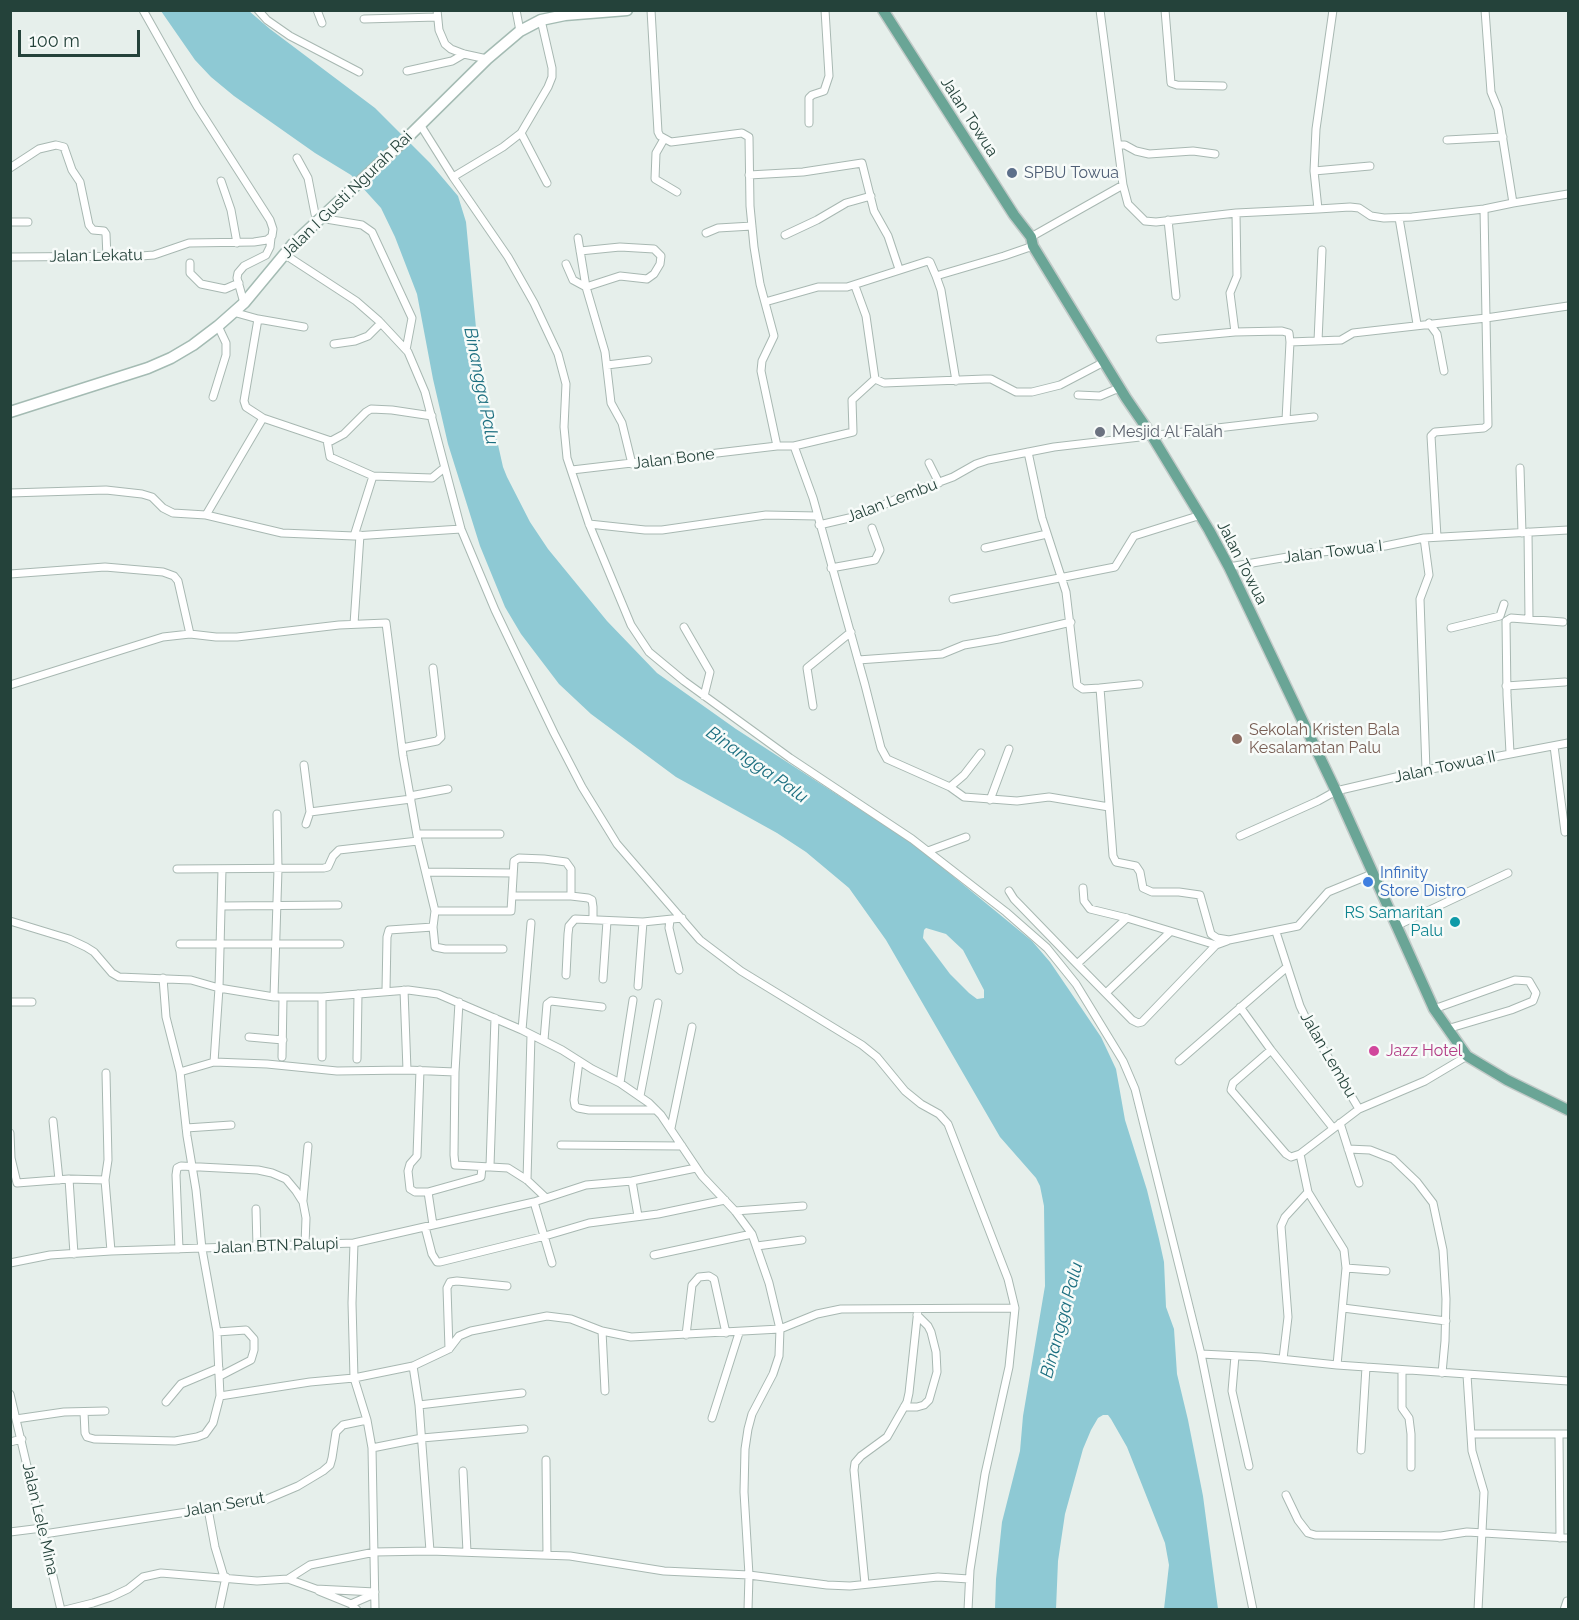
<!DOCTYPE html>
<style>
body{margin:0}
#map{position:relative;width:1579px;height:1620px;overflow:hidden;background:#e6efeb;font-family:Raleway,sans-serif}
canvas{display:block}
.frame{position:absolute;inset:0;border:12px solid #24423a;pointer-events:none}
.scale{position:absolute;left:18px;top:30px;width:122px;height:27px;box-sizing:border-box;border:3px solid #24423a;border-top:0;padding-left:8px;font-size:18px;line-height:21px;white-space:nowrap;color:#24423a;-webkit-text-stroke:4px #f7fbf9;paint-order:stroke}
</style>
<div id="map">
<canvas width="1579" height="1620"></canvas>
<div class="frame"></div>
<div class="scale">100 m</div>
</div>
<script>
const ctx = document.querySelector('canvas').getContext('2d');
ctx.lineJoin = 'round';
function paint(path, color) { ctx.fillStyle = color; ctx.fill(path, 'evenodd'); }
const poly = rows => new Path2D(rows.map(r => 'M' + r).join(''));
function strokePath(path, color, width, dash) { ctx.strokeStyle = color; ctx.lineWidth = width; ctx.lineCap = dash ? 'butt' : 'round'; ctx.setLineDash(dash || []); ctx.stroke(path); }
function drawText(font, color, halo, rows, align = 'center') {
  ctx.font = font + ' Raleway,sans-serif'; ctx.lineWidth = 5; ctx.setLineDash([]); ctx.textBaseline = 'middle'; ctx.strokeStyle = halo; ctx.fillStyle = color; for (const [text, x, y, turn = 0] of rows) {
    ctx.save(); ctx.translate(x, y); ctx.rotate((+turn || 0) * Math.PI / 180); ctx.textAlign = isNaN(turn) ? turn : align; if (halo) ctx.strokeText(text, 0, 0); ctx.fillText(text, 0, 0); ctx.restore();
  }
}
const water = poly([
 [161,11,249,11,270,29,375,108,430,163,458,196,466,222,478,349,484,382,503,467,507,477,530,522,548,549,607,621,657,673,736,729,915,845,1032,941,1050,962,1080,1006,1101,1037,1116,1069,1125,1120,1147,1190,1159,1239,1164,1262,1166,1307,1174,1329,1177,1374,1188,1420,1203,1496,1218,1609,1164,1609,1169,1565,1165,1543,1127,1447,1111,1419,1108,1415,1103,1415,1098,1418,1091,1430,1083,1449,1065,1514,1058,1561,1056,1609,995,1609,996,1579,1002,1522,1020,1451,1023,1416,1045,1286,1044,1206,1040,1186,1036,1178,1000,1137,886,940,849,888,806,852,777,833,676,777,591,714,559,684,521,634,505,607,480,546,448,444,433,379,417,294,395,237,381,208,351,175,315,153,234,96,211,77,195,60],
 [926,928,946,934,963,950,984,990,984,998,977,999,969,993,950,974,923,938,924,930]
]);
const street = poly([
 [258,10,267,20,290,36,359,72],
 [317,10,322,23],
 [437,10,439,30,445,44,451,49,464,54,487,59],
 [516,10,520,31],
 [1165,10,1171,83,1177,85,1223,86],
 [364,19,437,17],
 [541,20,552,68,552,77,548,87,521,133,503,147,453,177,508,257,534,303,558,354,566,384,564,427,567,458,589,524,631,625,649,652,684,681,790,758,912,839,1006,912,1047,948,1076,984,1123,1061,1135,1089,1201,1354,1253,1610],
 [407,71,452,61,464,54],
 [809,123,809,98,812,95,824,91,829,76,825,10],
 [421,126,453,177],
 [521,133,547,183],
 [664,139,656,153,655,179,677,192],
 [1447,140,1503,137],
 [1118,145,1125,145,1136,151,1149,154,1193,151,1215,154],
 [297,158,308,178,315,214,320,218,362,225,372,232,412,318,406,350],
 [10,168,39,149,56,145,64,147,72,170,80,182,89,225,93,230,104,231,106,234,107,258],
 [1314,171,1370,166],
 [749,175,803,172,862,163,874,211,888,236,899,269],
 [221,181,231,210,237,243],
 [1123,185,1128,204,1145,221,1156,222,1236,213,1318,209,1314,171,1316,129,1333,10],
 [1513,203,1568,194],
 [1318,209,1350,207,1359,208,1371,216,1384,218,1412,217,1484,209,1513,203,1498,109,1491,92,1485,10],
 [1399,218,1417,324],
 [1168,220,1176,296],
 [10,222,28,222],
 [706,233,718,228,752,226],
 [785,235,817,220,846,203,871,196],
 [1031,237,1123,185,1100,10],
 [580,251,620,247,654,249,661,256,660,264,654,274,647,279,620,276,586,287,605,352,611,403,622,423,632,464],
 [284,254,356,301,379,321,408,352,425,392,461,529,495,610,554,733,582,787,617,844,700,940,741,971,862,1045,877,1057,905,1091,921,1104,939,1114,948,1124,1008,1279,1015,1308,1009,1367,985,1474,970,1570,968,1610],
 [10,257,141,256,154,255,189,243,254,242,267,240,272,236,273,229,270,220,197,106,143,10],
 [190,263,190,273,201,284,225,289,239,283],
 [566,264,573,280,586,287,578,238],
 [936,276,941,290,956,381],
 [855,286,866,316,875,379,884,383,985,379,991,379,1016,392,1032,392,1060,385,1104,362],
 [765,302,818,287,847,287,928,261,930,262,936,276,1004,256,1033,246],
 [244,303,237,278,238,273,244,266,266,255,270,247,271,238],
 [233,312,258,319,244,401,246,407,263,418],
 [258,319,304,327],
 [1429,323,1437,334,1444,371],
 [1235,332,1230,293,1237,276,1236,213],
 [1160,339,1235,332,1282,331,1289,333,1290,342],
 [1318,341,1322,250],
 [334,344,355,341,368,336,381,323],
 [607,365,648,360],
 [1078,395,1100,396,1119,388],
 [213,397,226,355,226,343,218,326],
 [1286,420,1314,417],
 [327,440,330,457,373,476,354,536],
 [777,446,794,446,813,498,865,685,881,748,887,759,950,787,964,797,1017,801,1049,797,1109,807],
 [794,446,853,432,852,400,875,379],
 [1028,452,1042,518,1066,592,1077,685,1083,689,1100,688,1113,856,1116,862,1136,866,1140,872,1143,888,1152,892,1179,892,1200,895,1211,934,1217,938,1229,940,1298,926,1328,892,1372,874],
 [929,463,939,483],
 [1520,468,1522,533],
 [572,470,777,446,761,371,762,361,774,336,760,284,754,247,750,206,749,137,742,133,671,142,660,136,658,132,651,10],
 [373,476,432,478,444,468],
 [10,493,106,490,142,494,152,497,163,508,173,513,206,515,282,533,354,536,461,529],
 [206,515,263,418,331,441,344,434,366,412,371,409,392,410,432,416],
 [589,524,645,530,662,530,766,515,817,516],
 [819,525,862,515,907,494,953,477,976,464,988,460,1054,447,1286,420,1290,342,1341,340,1353,333,1486,318,1484,209],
 [1528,532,1529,619],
 [1437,537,1431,436,1435,432,1484,428,1488,425,1486,318,1568,306],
 [1424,538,1429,575,1420,599,1426,770],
 [985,548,1047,534],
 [1229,567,1311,553,1385,546,1424,538,1568,530],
 [831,568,875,560,880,550,872,528],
 [10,574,105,567,163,572,174,576,178,581,190,634],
 [953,599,1115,567,1134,536,1201,515],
 [354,624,360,535],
 [684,627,710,672,704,696],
 [1451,628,1500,616,1504,604],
 [858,660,942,654,964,645,999,639,1071,622],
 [10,685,163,637,190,634,216,637,237,637,339,625,386,623,403,756,418,841,435,911,433,927,435,947,445,949,503,949],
 [1506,686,1565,682],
 [1100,688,1139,684],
 [813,706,807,668,851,632],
 [1554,746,1565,832],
 [402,748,437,741,441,737,433,668],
 [1510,753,1507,695,1506,621,1511,618,1563,622],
 [304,765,310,812,411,799],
 [950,787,964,775,981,753],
 [410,796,448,789],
 [990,800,1009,749],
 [306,824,310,812],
 [417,834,500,834],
 [1240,836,1318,801,1336,791,1426,770,1568,743],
 [928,851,966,837],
 [177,869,324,868,328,867,333,856,339,850,418,841],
 [426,872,513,873],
 [1083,888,1084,901,1090,909,1127,918,1216,945],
 [1009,891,1014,899,1077,964],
 [513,896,571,896,588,898,592,900,593,907,593,919],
 [222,906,338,905],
 [435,911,511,911,514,861,519,858,544,859,566,862,571,869,571,896],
 [1127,918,1077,964,1132,1020,1138,1023,1142,1022,1216,945,1227,941],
 [670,920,669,928,679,970],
 [10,921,69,939,86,947,94,952,112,973,119,977,191,980,219,988,274,997,322,997,408,990,438,994,522,1030,562,1050,592,1069,620,1083,649,1103,661,1115,702,1176,735,1211,752,1234,769,1283,780,1329,779,1356,773,1374,752,1414,748,1429,745,1449,744,1492,749,1575,748,1610],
 [1396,926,1508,873],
 [1276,932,1300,1006,1309,1025,1359,1109],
 [180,944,340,944],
 [566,975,568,934,569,926,575,919,643,922,682,918],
 [163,978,166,1017,180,1072,187,1136,196,1190,202,1249,217,1332,220,1396,310,1382,354,1378,413,1366,449,1349,459,1336,471,1331,547,1316,571,1319,602,1331,631,1337,780,1329,817,1314,841,1309,1015,1308],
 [603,979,607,921],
 [638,986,643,922],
 [386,990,387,937,389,930,433,927],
 [404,990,407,1070,455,1072],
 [1106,993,1170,932],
 [274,997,278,869,277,814],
 [10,1002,32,1002],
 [459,1002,455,1072,454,1155,455,1165,508,1168,527,1180,545,1197],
 [1240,1007,1271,1050,1333,1128],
 [1434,1009,1515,980,1529,981,1536,993,1533,1001,1511,1010,1447,1029],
 [522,1030,531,923],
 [249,1037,283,1040],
 [544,1040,547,1004,551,1001,602,1007],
 [1271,1050,1233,1083,1231,1090,1286,1154,1291,1157,1300,1154,1359,1109,1425,1081,1467,1056],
 [282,1057,283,998],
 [322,1057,322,997],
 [357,1059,358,994],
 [579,1061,574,1100,575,1106,578,1108,589,1110,656,1110],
 [1179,1061,1287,967],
 [214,1062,219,988,222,869],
 [420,1070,417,1156,410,1164,408,1171,410,1189,415,1192,428,1192,478,1178,481,1177,482,1167],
 [180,1072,214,1062,267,1064,337,1071,407,1070],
 [106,1073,108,1160,105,1180,111,1251],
 [620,1083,633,1000],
 [640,1096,658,1003],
 [53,1121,59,1180],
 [1340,1123,1359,1183],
 [186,1128,231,1125],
 [671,1128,692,1027],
 [10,1133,11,1158,17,1183,69,1179],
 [561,1145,682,1146],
 [1348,1149,1370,1150,1393,1159,1417,1182,1433,1203,1443,1250,1446,1299,1445,1341,1442,1373],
 [1300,1154,1308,1192,1344,1250,1346,1268,1337,1365],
 [490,1166,495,1018],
 [527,1180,531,1035],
 [632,1181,638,1216],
 [428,1192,433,1225],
 [303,1200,308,1146],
 [534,1202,552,1263],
 [256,1209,257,1247],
 [735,1211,803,1206],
 [425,1227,432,1254,437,1262,440,1262,545,1236,589,1223,658,1214,725,1200],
 [354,1243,534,1202,586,1185,632,1181,696,1168],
 [757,1246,802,1240],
 [179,1249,176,1175,177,1168,181,1166,258,1170,272,1173,286,1179,296,1191,303,1202,306,1218,305,1245],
 [74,1254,69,1179,105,1180],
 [654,1255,752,1234],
 [10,1263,50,1255,111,1251,354,1243,352,1303,354,1378,367,1420,372,1448,375,1610],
 [1346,1268,1386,1271],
 [1343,1308,1446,1321],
 [602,1331,605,1391],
 [217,1332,246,1330,254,1339,254,1350,251,1360,220,1376],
 [686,1335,692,1285,699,1277,709,1276,714,1279,726,1333],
 [449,1349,447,1288,450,1282,457,1281,507,1286],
 [1201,1354,1261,1357,1337,1365,1568,1381],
 [1235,1356,1232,1391,1249,1466],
 [1283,1359,1288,1317,1281,1226,1285,1217,1308,1192],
 [413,1366,419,1405,430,1551],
 [1402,1370,1402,1408,1409,1418,1411,1434,1411,1467],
 [1467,1375,1472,1451,1484,1492,1478,1610],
 [10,1394,61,1610],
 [166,1402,181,1384,219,1368],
 [419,1405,522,1393],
 [904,1407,917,1407,924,1405,929,1400,937,1372,936,1352,931,1332,928,1326,917,1315],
 [84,1412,85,1433,87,1437,94,1439,175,1441,197,1437,205,1434,213,1423,220,1396],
 [712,1418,739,1333],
 [16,1419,64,1412,105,1411],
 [1471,1434,1568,1434],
 [1559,1435,1560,1538],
 [10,1442,22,1439],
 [372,1448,422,1438,524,1429],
 [1361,1450,1366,1367],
 [546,1460,547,1555],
 [463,1471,467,1552],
 [1286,1495,1298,1520,1308,1533,1315,1535,1441,1536,1467,1532,1568,1538],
 [208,1509,215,1547,224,1577],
 [10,1532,42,1528],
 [44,1534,265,1500,298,1486,323,1471,330,1465,332,1458,336,1432,343,1425,367,1420],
 [288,1579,310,1565,375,1552,430,1551,570,1556,664,1571,749,1575,827,1585,850,1586,938,1577,969,1579],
 [865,1584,854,1470,855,1463,861,1456,887,1437,907,1402,909,1393,918,1309],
 [319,1591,351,1604,357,1610],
 [351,1604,374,1594],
 [65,1610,93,1603,111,1597,128,1589,143,1577,161,1573,257,1581,288,1579,316,1589,375,1592],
 [219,1610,226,1577],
 [1564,1610,1567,1601]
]);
const secondary = poly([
 [410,135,487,59,520,31,541,20,565,15,627,10],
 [10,412,148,368,171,358,193,345,218,326,244,303,293,244]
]);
const primary = poly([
 [883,10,1014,215,1031,237,1033,246,1126,398,1152,436,1209,530,1229,567,1336,791,1434,1009,1467,1056,1507,1080,1568,1110]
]);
const secondaryBridge = poly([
 [293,244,410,135]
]);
const markers = [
 [1012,173,6,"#5c6f8a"],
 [1100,432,6,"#6b7280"],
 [1237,739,6,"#8d6e63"],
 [1368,882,6,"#3f7fe0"],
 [1455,922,6,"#0f9aa8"],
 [1374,1051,6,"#d1479c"]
];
const streetNames = [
 ["Jalan Towua",969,117,57],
 ["Jalan I Gusti Ngurah Rai",347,195,-44],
 ["Jalan Lekatu",96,256,-1],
 ["Jalan Bone",674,459,-7],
 ["Jalan Lembu",892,501,-21],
 ["Jalan Towua I",1333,552,-7],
 ["Jalan Towua",1242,563,63],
 ["Jalan Towua II",1445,767,-12],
 ["Jalan Lembu",1328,1055,60],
 ["Jalan BTN Palupi",276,1246,-2],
 ["Jalan Serut",224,1505,-10],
 ["Jalan Lele Mina",40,1519,77]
];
const serviceNames = [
 ["SPBU Towua",1024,173]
];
const worshipNames = [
 ["Mesjid Al Falah",1112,432]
];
const educationNames = [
 ["Sekolah Kristen Bala",1249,730],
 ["Kesalamatan Palu",1249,748]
];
const shopNames = [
 ["Infinity",1380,873],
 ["Store Distro",1380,891]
];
const cultureNames = [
 ["RS Samaritan",1443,913],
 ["Palu",1443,931]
];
const hotelNames = [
 ["Jazz Hotel",1386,1051]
];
const waterNames = [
 ["Binangga Palu",481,386,79],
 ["Binangga Palu",757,765,35],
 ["Binangga Palu",1062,1320,-75]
];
paint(water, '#8ec9d4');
strokePath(street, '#a8b8b2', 9);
strokePath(secondary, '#a4bbb3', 13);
strokePath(primary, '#c2cac8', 13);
strokePath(street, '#fff', 7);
strokePath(secondary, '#fff', 10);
strokePath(primary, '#6aa596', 10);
strokePath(secondaryBridge, '#a4bbb3', 13, []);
strokePath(secondaryBridge, '#fff', 10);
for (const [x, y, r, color] of markers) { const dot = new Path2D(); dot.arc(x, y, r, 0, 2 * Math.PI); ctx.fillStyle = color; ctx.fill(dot); strokePath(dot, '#f7fbf9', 2); }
drawText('16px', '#24423a', '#f7fbf9', streetNames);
drawText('16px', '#4e5e75', '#f7fbf9', serviceNames, 'left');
drawText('16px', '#5b616d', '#f7fbf9', worshipNames, 'left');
drawText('16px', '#785e54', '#f7fbf9', educationNames, 'left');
drawText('16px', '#366cbe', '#f7fbf9', shopNames, 'left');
drawText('16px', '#0d838f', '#f7fbf9', cultureNames, 'right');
drawText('16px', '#b23c85', '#f7fbf9', hotelNames, 'left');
drawText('italic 18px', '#1c6f80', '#f7fbf9', waterNames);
</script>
